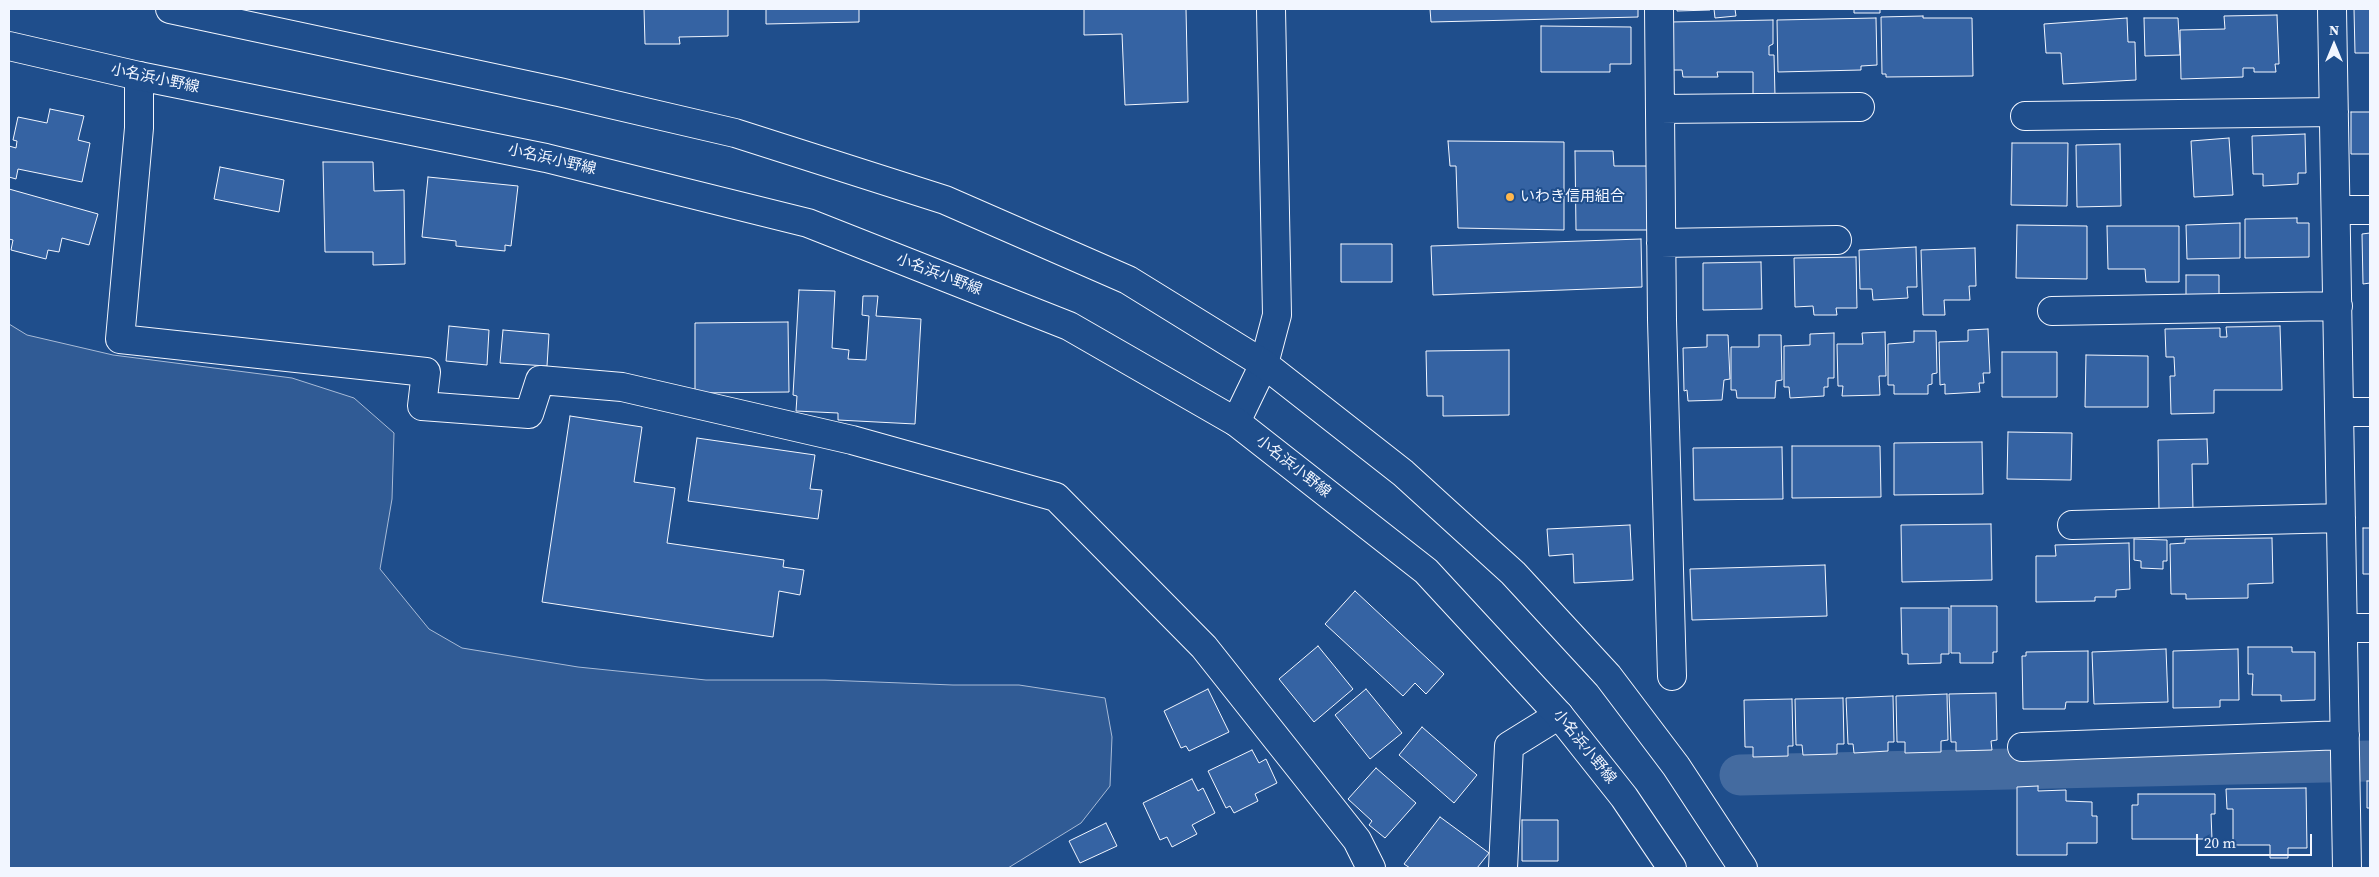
<!DOCTYPE html>
<meta charset="utf-8">
<style>
body{margin:0}
#map{position:relative;width:2379px;height:877px;overflow:hidden;background:#1f4e8c;font-family:"Source Serif 4",serif}
canvas{display:block}
.frame{position:absolute;inset:0;border:10px solid #f2f6ff;pointer-events:none}
.north{position:absolute;left:2309px;top:20px;width:50px;height:50px;-webkit-text-stroke:4px #1f4e8c;paint-order:stroke;rotate:0deg;font-size:14px;font-weight:700;line-height:20px;text-align:center;color:#f2f6ff}
.north::after{content:'';display:block;margin:auto;width:18px;height:22px;background:#f2f6ff;clip-path:polygon(50% 0,100% 100%,50% 72%,0 100%)}
.scale{position:absolute;left:2196px;top:834px;width:116px;height:22px;box-sizing:border-box;border:2px solid #f2f6ff;border-top:0;padding-left:6px;font-size:15px;line-height:18px;white-space:nowrap;color:#f2f6ff;-webkit-text-stroke:4px #1f4e8c;paint-order:stroke}
</style>
<div id="map">
<canvas width="2379" height="877"></canvas>
<div class="frame"></div>
<div class="north">N</div>
<div class="scale">20 m</div>
</div>
<script>
const ctx = document.querySelector('canvas').getContext('2d');
ctx.lineJoin = 'round';
function paint(path, color) { ctx.fillStyle = color; ctx.fill(path, 'evenodd'); }
const poly = rows => new Path2D(rows.map(r => 'M' + r).join(''));
function strokePath(path, color, width, dash) { ctx.strokeStyle = color; ctx.lineWidth = width; ctx.lineCap = dash ? 'butt' : 'round'; ctx.setLineDash(dash || []); ctx.stroke(path); }
function drawText(font, color, halo, rows, align = 'center') {
  ctx.font = font + ' "Source Serif 4","Noto Sans JP",serif'; ctx.lineWidth = 4; ctx.setLineDash([]); ctx.textBaseline = 'middle'; ctx.strokeStyle = halo; ctx.fillStyle = color; for (const [text, x, y, turn = 0] of rows) {
    ctx.save(); ctx.translate(x, y); ctx.rotate((+turn || 0) * Math.PI / 180); ctx.textAlign = isNaN(turn) ? turn : align; if (halo) ctx.strokeText(text, 0, 0); ctx.fillText(text, 0, 0); ctx.restore();
  }
}
const built = poly([
 [9,324,27,335,113,355,292,378,354,398,394,433,392,499,380,569,429,629,462,648,578,667,706,680,825,680,953,685,1019,685,1105,698,1112,737,1110,786,1081,823,1008,868,9,868,9,324]
]);
const canal = poly([
 [1740,775,2370,761]
]);
const building = poly([
 [644,9,728,9,728,36,679,37,680,44,645,44,644,9],
 [766,9,859,9,859,22,766,24,766,9],
 [1084,9,1186,9,1188,102,1125,105,1122,34,1084,35,1084,9],
 [1430,9,1638,9,1638,17,1431,22,1430,9],
 [1677,9,1709,9,1710,10,1677,11,1677,9],
 [1714,9,1735,9,1736,16,1715,18,1714,9],
 [1854,9,1880,9,1880,13,1854,13,1854,9],
 [2354,9,2370,9,2370,53,2355,53,2354,9],
 [2277,15,2279,64,2275,64,2276,72,2254,72,2254,68,2243,68,2243,77,2181,79,2180,30,2225,29,2224,16,2277,15],
 [1923,16,1923,18,1972,18,1973,76,1886,77,1886,74,1882,74,1881,17,1923,16],
 [1876,18,1877,65,1861,66,1861,70,1778,72,1777,20,1876,18],
 [2127,18,2128,42,2135,42,2136,80,2063,84,2061,53,2046,53,2044,24,2127,18],
 [2144,18,2178,18,2180,55,2145,56,2144,18],
 [1773,20,1773,44,1769,46,1769,55,1774,55,1775,96,1753,97,1753,72,1717,72,1718,77,1683,77,1682,70,1673,70,1671,22,1773,20],
 [1541,26,1631,27,1631,64,1610,64,1610,72,1541,72,1541,26],
 [50,109,84,116,78,140,90,143,82,182,18,169,16,179,9,177,9,146,16,148,17,141,13,140,18,117,47,123,50,109],
 [2351,112,2370,112,2370,154,2351,154,2351,112],
 [2305,134,2306,173,2298,173,2298,184,2263,186,2263,174,2253,174,2252,136,2305,134],
 [2229,138,2233,195,2194,197,2191,141,2229,138],
 [1448,141,1564,142,1564,230,1458,228,1456,166,1450,166,1448,141],
 [2012,143,2068,143,2067,206,2011,205,2012,143],
 [2120,144,2121,206,2077,207,2076,145,2120,144],
 [1575,151,1613,151,1614,166,1649,166,1649,230,1576,230,1575,151],
 [323,162,373,162,374,191,404,190,405,264,373,265,373,252,325,252,323,162],
 [220,167,284,180,279,212,214,199,220,167],
 [428,177,518,186,511,246,505,245,505,251,456,246,456,241,422,237,428,177],
 [9,189,98,214,89,245,62,238,59,252,48,250,46,259,11,250,13,240,9,239,9,189],
 [2297,218,2297,223,2309,223,2309,257,2245,258,2245,219,2297,218],
 [2240,223,2240,258,2187,259,2186,225,2240,223],
 [2017,225,2087,226,2087,279,2016,278,2017,225],
 [2107,226,2179,226,2179,282,2146,282,2145,269,2108,269,2107,226],
 [2370,233,2370,283,2363,284,2362,234,2370,233],
 [1641,239,1642,287,1433,295,1431,246,1641,239],
 [1341,244,1392,244,1392,282,1341,282,1341,244],
 [1916,247,1917,287,1907,287,1908,298,1873,300,1872,289,1860,289,1859,250,1916,247],
 [1975,248,1976,286,1969,286,1970,300,1944,300,1945,315,1923,315,1921,250,1975,248],
 [1856,257,1857,308,1836,308,1837,315,1814,315,1813,306,1795,307,1794,258,1856,257],
 [1761,262,1762,309,1703,310,1703,263,1761,262],
 [2186,275,2219,275,2219,302,2186,302,2186,275],
 [799,290,835,291,832,348,849,350,848,359,866,360,869,316,862,315,863,296,878,296,876,316,921,319,915,424,838,420,838,413,796,411,797,396,793,395,799,290],
 [788,322,789,392,695,393,695,323,788,322],
 [449,326,489,330,487,365,446,361,449,326],
 [2280,326,2282,390,2214,390,2214,413,2171,414,2170,376,2175,376,2174,357,2166,357,2165,329,2220,328,2220,337,2227,337,2226,327,2280,326],
 [1988,329,1990,373,1983,373,1984,383,1979,383,1980,392,1945,394,1945,384,1940,385,1939,342,1968,341,1968,330,1988,329],
 [503,330,549,334,547,366,500,363,503,330],
 [1914,331,1936,331,1937,373,1932,374,1932,384,1928,385,1928,394,1894,394,1894,385,1888,385,1888,344,1914,342,1914,331],
 [1885,332,1886,376,1879,376,1880,395,1842,396,1843,386,1838,386,1837,344,1863,344,1862,333,1885,332],
 [1834,333,1834,378,1828,378,1828,387,1824,387,1824,396,1790,398,1789,387,1784,387,1784,346,1810,345,1810,334,1834,333],
 [1707,335,1728,335,1730,379,1724,380,1722,400,1688,401,1687,390,1684,391,1683,348,1707,347,1707,335],
 [1759,335,1781,335,1782,380,1776,381,1775,398,1737,398,1736,390,1731,390,1731,347,1759,347,1759,335],
 [1509,350,1509,415,1443,416,1443,396,1427,396,1426,351,1509,350],
 [2002,352,2057,352,2057,397,2002,397,2002,352],
 [2086,355,2148,356,2148,407,2085,407,2086,355],
 [570,416,642,427,634,482,675,488,667,543,784,560,783,567,804,570,800,595,779,591,773,637,542,602,570,416],
 [2008,432,2072,433,2071,480,2007,479,2008,432],
 [697,438,815,455,810,489,822,490,818,519,688,501,697,438],
 [2207,439,2208,464,2192,464,2193,511,2159,511,2158,440,2207,439],
 [1982,442,1983,494,1894,495,1894,443,1982,442],
 [1792,446,1880,446,1881,497,1792,498,1792,446],
 [1782,447,1783,499,1694,500,1693,448,1782,447],
 [1991,524,1992,580,1902,582,1901,525,1991,524],
 [1630,525,1633,580,1574,583,1573,554,1549,556,1547,529,1630,525],
 [2363,528,2370,528,2370,574,2363,574,2363,528],
 [2272,538,2273,583,2248,584,2248,598,2186,599,2186,594,2171,594,2170,544,2185,543,2185,539,2272,538],
 [2134,539,2167,540,2167,561,2163,561,2163,569,2141,568,2141,561,2134,560,2134,539],
 [2129,543,2130,589,2116,590,2116,597,2095,597,2095,601,2036,602,2036,556,2056,556,2055,545,2129,543],
 [1825,565,1827,616,1692,620,1690,569,1825,565],
 [1355,591,1444,674,1426,694,1415,683,1403,696,1325,624,1355,591],
 [1951,606,1997,606,1997,652,1993,652,1993,663,1960,663,1960,653,1951,653,1951,606],
 [1901,608,1949,608,1949,654,1941,654,1941,663,1908,664,1908,654,1902,654,1901,608],
 [1318,646,1353,689,1314,722,1279,679,1318,646],
 [2248,647,2292,647,2292,652,2315,652,2315,700,2281,701,2281,695,2252,695,2253,674,2248,674,2248,647],
 [2166,649,2168,702,2094,704,2092,652,2166,649],
 [2238,649,2239,700,2220,700,2220,707,2173,708,2173,651,2238,649],
 [2088,651,2088,702,2066,702,2065,709,2023,709,2022,656,2026,656,2026,652,2088,651],
 [1208,689,1229,732,1189,751,1186,746,1181,748,1164,711,1208,689],
 [1366,689,1402,733,1370,759,1335,715,1366,689],
 [1996,693,1997,740,1991,741,1992,750,1956,751,1956,742,1951,742,1949,694,1996,693],
 [1947,694,1948,740,1941,741,1941,752,1905,753,1905,742,1897,742,1896,696,1947,694],
 [1893,696,1894,742,1888,742,1888,751,1854,753,1853,744,1848,744,1846,698,1893,696],
 [1843,698,1844,744,1837,744,1837,754,1803,755,1802,745,1796,745,1795,699,1843,698],
 [1792,699,1793,746,1788,746,1788,756,1753,757,1753,747,1745,747,1744,700,1792,699],
 [1422,727,1477,775,1454,803,1399,755,1422,727],
 [1252,750,1259,763,1266,759,1277,783,1255,794,1258,801,1234,813,1230,806,1226,808,1208,771,1252,750],
 [1376,768,1416,803,1385,838,1369,825,1372,821,1348,799,1376,768],
 [1192,779,1198,791,1203,788,1215,813,1192,825,1197,834,1172,847,1167,837,1160,840,1143,803,1192,779],
 [2367,781,2370,781,2370,808,2367,808,2367,781],
 [2038,786,2038,791,2066,790,2066,801,2092,802,2092,816,2097,816,2097,843,2067,843,2067,855,2017,855,2017,787,2038,786],
 [2306,788,2307,848,2288,848,2288,858,2270,858,2270,845,2233,845,2233,809,2227,809,2226,789,2306,788],
 [2138,794,2215,794,2215,814,2211,814,2212,839,2132,839,2132,805,2138,805,2138,794],
 [1440,817,1489,853,1477,868,1410,868,1404,864,1440,817],
 [1522,820,1558,820,1558,861,1522,861,1522,820],
 [1106,823,1117,846,1080,863,1069,841,1106,823]
]);
const minor = poly([
 [1659,9,1662,320,1672,676],
 [2332,9,2347,868],
 [139,76,139,128,120,339,426,372,422,406,529,414,540,380,622,387,852,440,1056,497,1204,647,1357,840,1371,868],
 [1660,109,1860,107],
 [2025,116,2334,112],
 [2336,210,2370,210],
 [1661,243,1837,240],
 [2052,311,2338,306],
 [2340,412,2370,412],
 [1236,422,1264,364,1277,315,1271,9],
 [2072,525,2341,518],
 [2343,628,2370,628],
 [2022,747,2345,735],
 [1503,868,1509,746,1559,715]
]);
const primary = poly([
 [170,9,559,92,735,133,945,200,1128,280,1264,364,1403,473,1513,573,1608,676,1676,766,1743,868],
 [9,46,139,76,546,158,808,223,1069,326,1236,422,1426,571,1559,715,1624,797,1672,868]
]);
const markers = [
 [1510,197,5,"#ffb74d"]
];
const streetNames = [
 ["小名浜小野線",155,79,12],
 ["小名浜小野線",552,160,13],
 ["小名浜小野線",939,275,21],
 ["小名浜小野線",1293,467,38],
 ["小名浜小野線",1584,747,51]
];
const poiNames = [
 ["いわき信用組合",1520,197]
];
paint(built, '#305b95');
strokePath(built, '#a8bbd7', 1);
strokePath(canal, '#446ba0', 41);
paint(building, '#3563a3');
strokePath(building, '#f2f6ff', 1);
strokePath(minor, '#f2f6ff', 30);
strokePath(primary, '#f2f6ff', 30);
strokePath(minor, '#1f4e8c', 28);
strokePath(primary, '#1f4e8c', 28);
for (const [x, y, r, color] of markers) { const dot = new Path2D(); dot.arc(x, y, r, 0, 2 * Math.PI); ctx.fillStyle = color; ctx.fill(dot); strokePath(dot, '#1f4e8c', 2); }
drawText('15px', '#f2f6ff', '#1f4e8c', streetNames);
drawText('15px', '#f2f6ff', '#1f4e8c', poiNames, 'left');
</script>
